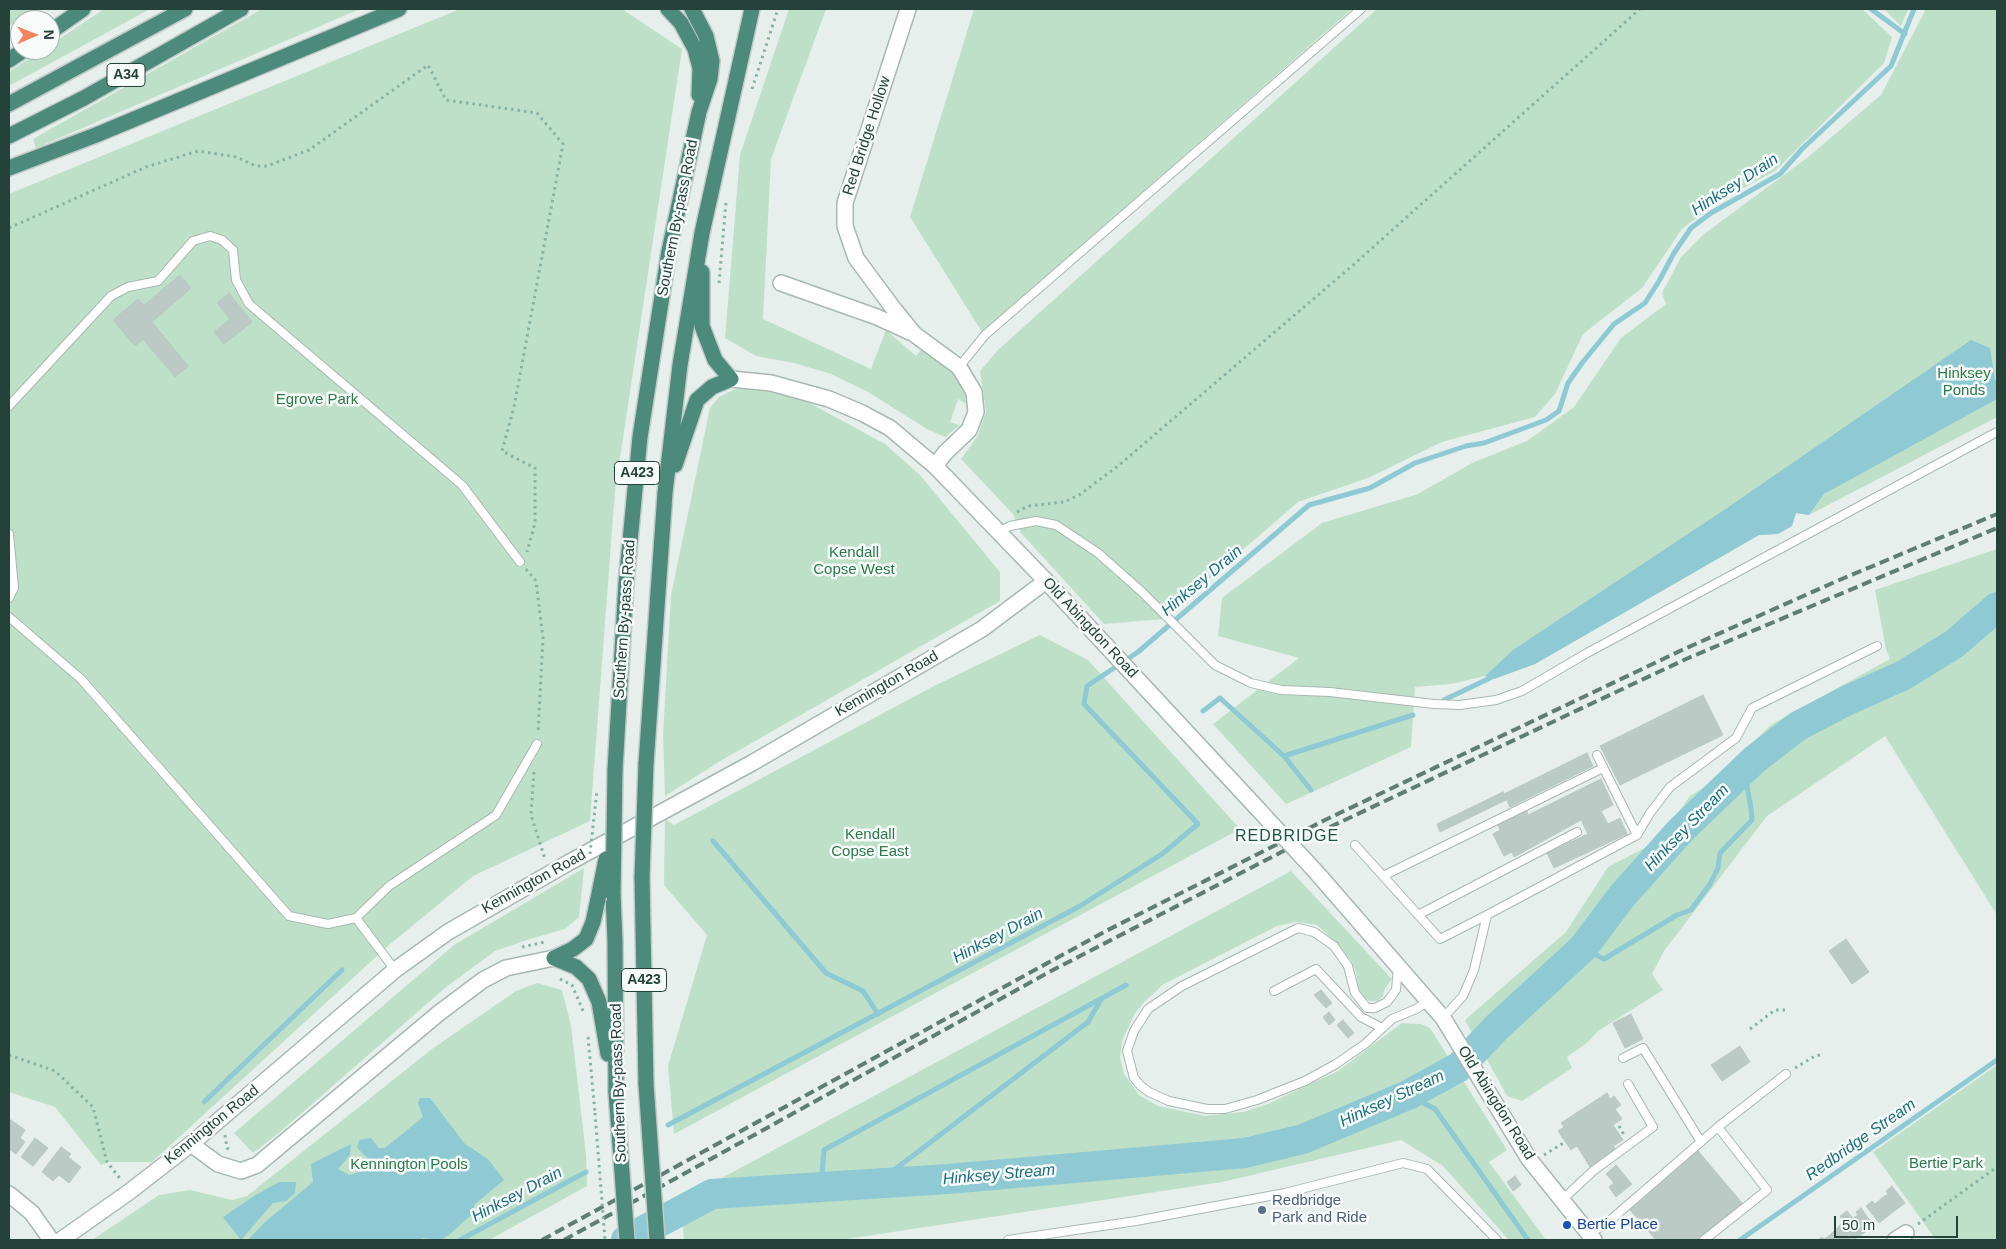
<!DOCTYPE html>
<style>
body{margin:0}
#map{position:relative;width:2006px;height:1249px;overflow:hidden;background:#e6efeb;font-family:Arial,sans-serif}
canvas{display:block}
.frame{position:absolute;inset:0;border:10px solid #24423a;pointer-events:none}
.north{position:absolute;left:10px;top:10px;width:50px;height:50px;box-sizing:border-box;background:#f7fbf9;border:1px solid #a3b1ad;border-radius:50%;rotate:89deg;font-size:14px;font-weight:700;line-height:20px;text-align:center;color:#24423a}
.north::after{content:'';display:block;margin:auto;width:18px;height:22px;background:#f4845f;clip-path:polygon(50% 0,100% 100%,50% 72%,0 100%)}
.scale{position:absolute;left:1834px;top:1216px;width:124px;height:22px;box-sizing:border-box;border:2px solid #24423a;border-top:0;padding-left:6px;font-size:15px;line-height:18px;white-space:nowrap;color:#24423a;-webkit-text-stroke:4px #f7fbf9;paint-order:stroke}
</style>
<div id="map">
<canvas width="2006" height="1249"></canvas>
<div class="frame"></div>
<div class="north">N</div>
<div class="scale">50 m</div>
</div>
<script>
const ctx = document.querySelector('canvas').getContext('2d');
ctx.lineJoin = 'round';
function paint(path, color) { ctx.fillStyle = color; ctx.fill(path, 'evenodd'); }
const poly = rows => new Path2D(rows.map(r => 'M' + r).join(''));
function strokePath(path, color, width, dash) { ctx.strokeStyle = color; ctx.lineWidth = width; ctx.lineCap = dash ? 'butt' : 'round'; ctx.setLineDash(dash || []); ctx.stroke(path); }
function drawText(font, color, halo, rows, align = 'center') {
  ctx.font = font + ' Arial,sans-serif'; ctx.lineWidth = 5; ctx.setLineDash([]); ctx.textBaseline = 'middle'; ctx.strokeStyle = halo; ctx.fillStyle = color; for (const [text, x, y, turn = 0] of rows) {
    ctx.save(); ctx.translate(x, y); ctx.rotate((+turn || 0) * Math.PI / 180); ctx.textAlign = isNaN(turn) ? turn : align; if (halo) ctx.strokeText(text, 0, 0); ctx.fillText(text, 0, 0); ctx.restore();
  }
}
const green = poly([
 [9,9,36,9,9,26],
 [104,9,150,9,9,86,9,72,42,50,50,50,50,45],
 [262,9,360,9,36,148,33,139],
 [460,9,622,9,682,49,615,491,590,821,473,876,389,945,152,1162,108,1162,101,1165,55,1107,9,1092,9,194],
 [789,9,826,9,771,159,763,319,871,369,886,330,916,356,924,346,958,378,965,394,966,404,958,399,950,422,960,425,945,437,927,429,868,392,831,374,794,363,756,356,725,338,740,155],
 [974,9,1352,9,982,332,910,217],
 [1377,9,1862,9,1892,37,1884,63,1775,171,1719,201,1682,229,1642,288,1583,334,1555,394,1535,417,1442,442,1368,478,1298,502,1163,619,1104,624,1021,533,1013,514,961,459,977,437,986,412,980,371,998,350],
 [1884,9,1908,9,1901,26],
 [1926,9,1997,9,1997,417,1809,515,1796,513,1792,526,1778,534,1759,535,1535,664,1494,679,1485,676,1451,684,1415,687,1411,747,1286,804,1213,724,1299,658,1218,636,1222,598,1322,523,1418,494,1472,463,1527,441,1574,407,1621,338,1666,304,1662,293,1681,257,1704,234,1807,158,1881,95],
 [735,389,751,389,769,392,804,400,885,444,920,475,1000,572,1000,601,722,760,665,796,663,735,671,595,710,408,719,397],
 [1997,549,1997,915,1885,736,1767,816,1664,951,1652,974,1663,990,1598,1031,1588,1042,1567,1057,1572,1068,1522,1101,1507,1096,1465,1020,1566,932,1608,867,1658,841,1690,796,1709,784,1772,724,1890,659,1886,649,1875,590],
 [1040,635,1088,660,1240,829,674,1134,668,1066,707,935,664,885,665,819,674,825,934,686],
 [584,868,579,917,565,929,530,939,495,951,445,988,280,1132,253,1153,234,1133,454,945],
 [1291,871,1392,979,1384,990,1383,997,1377,1001,1370,1001,1364,998,1359,992,1356,973,1352,962,1337,944,1317,925,1296,922,1277,926,1164,984,1145,1001,1135,1013,1122,1041,1120,1058,1124,1074,1139,1095,1158,1106,1205,1116,1243,1112,1268,1104,1338,1071,1402,1023,1421,1024,1430,1028,1507,1150,1489,1162,1546,1240,1509,1240,1443,1166,1401,1140,1222,1182,840,1240,684,1240,681,1200],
 [537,983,562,990,571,1025,586,1155,587,1186,489,1240,92,1240,159,1195,190,1190,232,1200,247,1196,432,1049,516,991],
 [1997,1065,1997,1240,1936,1240,1873,1152]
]);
const water = poly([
 [1971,340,1990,348,1995,380,1997,380,1997,399,1824,494,1809,515,1796,513,1792,526,1778,534,1759,535,1535,664,1494,679,1485,676,1513,650,1727,508],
 [420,1098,430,1098,465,1144,488,1159,504,1180,475,1204,471,1215,450,1234,441,1240,422,1238,419,1240,248,1240,264,1223,313,1182,311,1164,351,1144,350,1155,338,1169,349,1175,366,1170,373,1163,357,1148,359,1140,371,1138,379,1148,385,1148,423,1117,418,1103],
 [279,1182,296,1182,295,1193,286,1201,273,1203,241,1240,223,1217,254,1196]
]);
const stream = poly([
 [1871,9,1905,34],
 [1444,700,1490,678],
 [1203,711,1220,698,1284,756,1413,715],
 [1284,756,1311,790],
 [713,841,826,973,863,991,878,1014],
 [1583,948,1604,959,1677,915,1691,910,1710,884,1718,868,1720,853,1752,820,1751,808,1744,770],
 [1408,1095,1435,1109,1528,1240],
 [204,1102,342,970],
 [668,1125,1080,906,1162,854,1198,824,1084,704,1087,686,1138,652,1309,505,1370,488,1415,463,1466,446,1484,443,1546,420,1559,411,1568,383,1582,363,1614,324,1645,303,1659,281,1674,253,1691,228,1711,213,1780,174,1802,149,1891,66,1914,9],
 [877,1183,1088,1022,1102,998],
 [821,1187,824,1150,1126,985],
 [460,1240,586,1172],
 [1740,1240,1997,1060]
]);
const river = poly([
 [626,1240,712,1194,948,1179,1245,1153,1303,1139,1408,1095,1459,1067,1497,1027,1583,948,1622,896,1681,830,1754,760,1798,726,1846,701,1904,675,1954,644,1997,607]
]);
const building = poly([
 [180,275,191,288,152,322,188,366,175,377,143,339,135,346,113,320,138,299,144,305,180,275],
 [229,293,252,322,224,344,214,332,230,319,217,303,229,293],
 [1703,695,1723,735,1620,785,1600,746,1703,695],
 [1587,753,1593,766,1510,807,1504,794,1587,753],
 [1601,779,1613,805,1601,811,1608,824,1620,818,1627,834,1554,868,1547,853,1588,834,1581,820,1514,857,1512,852,1504,856,1493,834,1500,830,1498,825,1527,811,1528,815,1601,779],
 [1503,792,1506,800,1440,832,1437,824,1503,792],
 [1846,939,1869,972,1852,984,1829,951,1846,939],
 [1321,990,1332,1003,1326,1008,1314,995,1321,990],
 [1329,1012,1335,1020,1329,1025,1323,1017,1329,1012],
 [1631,1014,1643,1039,1625,1048,1613,1023,1631,1014],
 [1343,1020,1354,1033,1348,1038,1337,1025,1343,1020],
 [1740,1046,1750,1062,1722,1081,1711,1065,1740,1046],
 [1607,1093,1610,1099,1614,1096,1621,1105,1615,1109,1622,1119,1613,1125,1623,1140,1613,1146,1616,1150,1590,1167,1577,1146,1571,1150,1558,1131,1564,1127,1561,1123,1607,1093],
 [11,1120,25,1130,20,1138,25,1142,16,1154,9,1149,9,1123,11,1120],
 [35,1138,48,1148,33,1166,21,1157,35,1138],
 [61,1147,71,1154,68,1157,81,1167,69,1183,59,1175,53,1181,42,1172,61,1147],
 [1698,1151,1743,1204,1700,1240,1656,1240,1630,1210,1698,1151],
 [1616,1165,1632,1184,1616,1197,1609,1187,1614,1183,1606,1174,1616,1165],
 [1515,1176,1521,1185,1513,1191,1507,1182,1515,1176],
 [1892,1186,1905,1203,1893,1212,1882,1198,1888,1194,1886,1191,1892,1186],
 [1882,1198,1893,1212,1879,1223,1866,1206,1872,1201,1875,1204,1882,1198],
 [1861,1208,1873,1225,1864,1233,1853,1218,1858,1215,1856,1212,1861,1208],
 [1847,1211,1864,1233,1854,1240,1841,1224,1844,1222,1840,1216,1847,1211],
 [1841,1224,1852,1240,1832,1240,1829,1236,1841,1224],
 [1829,1236,1832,1240,1818,1240,1822,1237,1824,1239,1829,1236]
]);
const path = poly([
 [752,89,778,9],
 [9,228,146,167,198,151,236,157,256,166,267,166,309,150,428,65,446,100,537,113,563,144,514,407,502,451,535,468,535,523,527,552],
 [719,283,726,202],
 [1017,512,1028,506,1064,502,1079,495,1118,466,1352,266,1640,9],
 [526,569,536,581,543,638,538,734],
 [534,772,531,815,545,859],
 [522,947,545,942],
 [560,979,572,985,584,1013],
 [1750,1029,1775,1010,1785,1010],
 [588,1037,595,1113],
 [9,1055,55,1071,93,1107,107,1162,122,1181],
 [1795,1068,1815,1056,1824,1054],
 [1619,1126,1624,1135],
 [225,1135,227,1148,232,1151],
 [1544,1155,1565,1142],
 [1918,1224,1997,1167]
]);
const service = poly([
 [959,367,985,335,1361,9],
 [9,406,111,296,128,287,158,281,193,241,210,236,222,240,233,250,236,280,249,304,462,485,520,562],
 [998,532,1010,526,1036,521,1056,525,1098,553,1142,592,1215,665,1251,683,1281,690,1330,692,1434,704,1460,705,1496,700,1522,691,1587,653,1997,432],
 [9,534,14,588,9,598],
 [9,617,81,679,289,916,328,924,356,918,389,886,496,815,537,744],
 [1637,835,1650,813,1670,787,1736,738,1752,708,1877,646],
 [1355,845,1440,939,1487,915],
 [1383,876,1603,768],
 [1418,915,1577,832],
 [356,918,395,970],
 [1398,967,1396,990,1387,1002,1375,1008,1367,1008,1355,993,1348,966,1334,946,1314,932,1298,928,1182,986,1148,1009,1134,1031,1127,1051,1134,1078,1141,1086,1149,1092,1169,1101,1207,1109,1225,1109,1257,1100,1305,1081,1336,1064,1365,1044,1392,1019,1416,1009,1429,1001],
 [1274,991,1316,969,1361,1017,1382,1028],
 [1443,1018,1463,996,1474,970,1487,915,1637,835,1597,755],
 [1623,1058,1643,1048,1701,1142],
 [1718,1127,1786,1074],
 [1562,1200,1593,1171,1653,1127,1628,1084],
 [1589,1234,1607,1223,1718,1127,1767,1190,1704,1240],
 [1008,1240,1136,1221,1285,1193,1403,1163,1427,1169,1497,1240]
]);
const minor = poly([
 [908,9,845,203,845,226,856,258,893,308,914,334,959,367,974,392,976,412,969,430,945,453,935,466],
 [781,283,877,317,910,332],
 [9,1194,32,1213,51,1240],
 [1895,1240,1906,1233]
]);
const tertiary = poly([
 [731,379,771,383,829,399,862,413,890,428,935,466,1046,581,1258,809],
 [1317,873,1443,1018,1529,1159,1594,1240],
 [191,1144,218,1164,241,1171,257,1165,439,1013,483,980,506,968,554,958],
 [61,1240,129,1192,191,1144,395,970,448,932,568,863,752,763,982,629,1046,581]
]);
const trunk = poly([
 [668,9,681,23,695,49,700,68,699,95],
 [50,32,83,9],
 [9,60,24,50],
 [9,104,185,9],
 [9,136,84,98,241,9],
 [9,168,96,135,399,9],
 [675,465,697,400,712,387,731,379,715,360,702,326,702,272],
 [646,764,665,493,680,365,702,233,752,9],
 [615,770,626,583,640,437,669,251,699,112,710,79,712,61,706,36,692,9],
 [642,877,646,1084],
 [613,894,615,941,616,1092],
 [554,958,576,967,589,979,599,1002,608,1054],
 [554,958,573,949,586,939,593,922,598,899]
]);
const rail = poly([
 [542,1240,1106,931,1325,820,1682,650,1837,581,1997,514],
 [564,1240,1051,971,1330,827,1686,659,1997,528]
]);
const pathBridge = poly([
 [590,854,597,790],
 [595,1113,605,1240]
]);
const tertiaryBridge = poly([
 [1258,809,1317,873]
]);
const trunkBridge = poly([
 [642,877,646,764],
 [613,894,615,770],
 [598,899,606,859],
 [646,1084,657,1240],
 [616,1092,627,1240]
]);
const markers = [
 [1262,1210,5,"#5c6f8a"],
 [1567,1225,5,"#1a4fb4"]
];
const shields = [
 [126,75,38],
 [637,473,45],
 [644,980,45]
];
const shieldNames = [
 ["A34",126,75],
 ["A423",637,473],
 ["A423",644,980]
];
const streetNames = [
 ["Red Bridge Hollow",867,136,-72],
 ["Southern By-pass Road",678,218,-79],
 ["Southern By-pass Road",625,619,-86],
 ["Old Abingdon Road",1090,628,47],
 ["Kennington Road",887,684,-30],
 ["Kennington Road",534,882,-29],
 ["Southern By-pass Road",619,1083,-92],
 ["Old Abingdon Road",1496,1103,58],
 ["Kennington Road",212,1125,-39]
];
const parkNames = [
 ["Hinksey",1964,374],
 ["Ponds",1964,391],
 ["Egrove Park",317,400],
 ["Kendall",854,553],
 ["Copse West",854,570],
 ["Kendall",870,835],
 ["Copse East",870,852],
 ["Bertie Park",1946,1164],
 ["Kennington Pools",409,1165]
];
const serviceNames = [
 ["Redbridge",1272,1201],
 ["Park and Ride",1272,1218]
];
const transitNames = [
 ["Bertie Place",1577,1225]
];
const waterNames = [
 ["Hinksey Drain",1735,185,-33],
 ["Hinksey Drain",1202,581,-40],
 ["Hinksey Stream",1687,828,-46],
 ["Hinksey Drain",998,936,-28],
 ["Hinksey Stream",1392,1099,-25],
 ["Redbridge Stream",1861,1140,-35],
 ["Hinksey Stream",999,1175,-5],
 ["Hinksey Drain",517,1195,-28]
];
const neighbourhoodNames = [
 ["REDBRIDGE",1287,837]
];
paint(green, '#bfe0c8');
paint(water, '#8ec9d4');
strokePath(stream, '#8ec9d4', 5);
strokePath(river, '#8ec9d4', 30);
paint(building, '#bbcac4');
strokePath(building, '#b8c9c2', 1);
strokePath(service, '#a8b8b2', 10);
strokePath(minor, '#a8b8b2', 18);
strokePath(tertiary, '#a8b8b2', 18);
strokePath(trunk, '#c2cac8', 18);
strokePath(path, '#86b3a5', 3, [2.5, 4]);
strokePath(service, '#fff', 8);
strokePath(minor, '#fff', 15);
strokePath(tertiary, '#fff', 15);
strokePath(trunk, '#4c8a7c', 15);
strokePath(rail, '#5f7d75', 4, [10, 5]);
strokePath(tertiaryBridge, '#a8b8b2', 18, []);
strokePath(trunkBridge, '#c2cac8', 18, []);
strokePath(pathBridge, '#86b3a5', 3, [2.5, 4]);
strokePath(tertiaryBridge, '#fff', 15);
strokePath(trunkBridge, '#4c8a7c', 15);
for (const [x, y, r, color] of markers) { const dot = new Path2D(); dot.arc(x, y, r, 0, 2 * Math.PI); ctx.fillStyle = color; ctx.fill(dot); strokePath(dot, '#f7fbf9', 2); }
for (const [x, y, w] of shields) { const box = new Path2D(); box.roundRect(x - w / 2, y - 11.5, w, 23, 4); ctx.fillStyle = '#f7fbf9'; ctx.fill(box); strokePath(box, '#24423a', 1); }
drawText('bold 14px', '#24423a', null, shieldNames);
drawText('15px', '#24423a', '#f7fbf9', streetNames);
drawText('15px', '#2d7a4b', '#f7fbf9', parkNames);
drawText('15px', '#4e5e75', '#f7fbf9', serviceNames, 'left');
drawText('15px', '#164399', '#f7fbf9', transitNames, 'left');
drawText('italic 16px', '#1c6f80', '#f7fbf9', waterNames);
ctx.letterSpacing = '1px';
drawText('16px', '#1f5548', '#f7fbf9', neighbourhoodNames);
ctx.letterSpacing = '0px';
</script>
